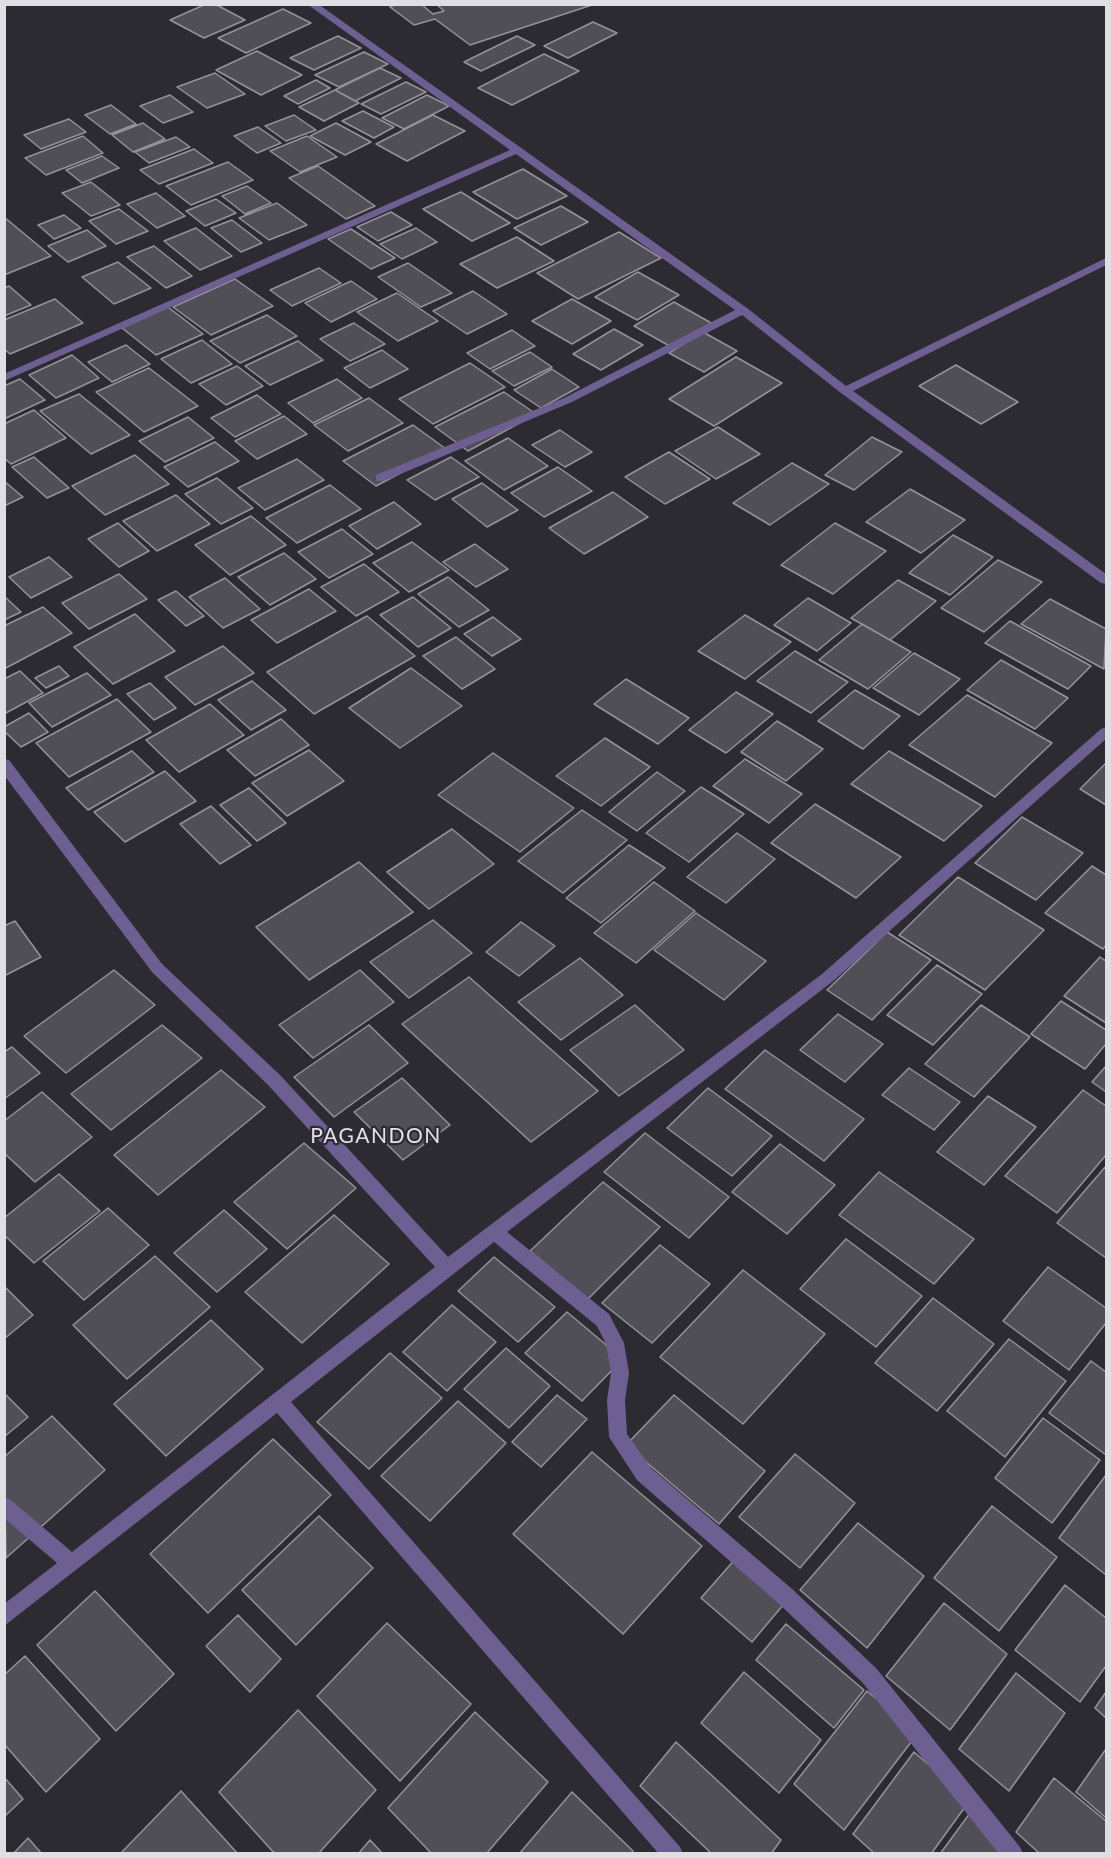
<!DOCTYPE html>
<style>
body{margin:0}
#map{position:relative;width:1111px;height:1858px;overflow:hidden;background:#2c2b32;font-family:Lato,sans-serif}
canvas{display:block}
.frame{position:absolute;inset:0;border:6px solid #dfdee3;pointer-events:none}
</style>
<div id="map">
<canvas width="1111" height="1858"></canvas>
<div class="frame"></div>
</div>
<script>
const ctx = document.querySelector('canvas').getContext('2d');
ctx.lineJoin = 'round';
function paint(path, color) { ctx.fillStyle = color; ctx.fill(path, 'evenodd'); }
const poly = rows => new Path2D(rows.map(r => 'M' + r).join(''));
function strokePath(path, color, width, dash) { ctx.strokeStyle = color; ctx.lineWidth = width; ctx.lineCap = dash ? 'butt' : 'round'; ctx.setLineDash(dash || []); ctx.stroke(path); }
function drawText(font, color, halo, rows, align = 'center') {
  ctx.font = font + ' Lato,sans-serif'; ctx.lineWidth = 4.5; ctx.setLineDash([]); ctx.textBaseline = 'middle'; ctx.strokeStyle = halo; ctx.fillStyle = color; for (const [text, x, y, turn = 0] of rows) {
    ctx.save(); ctx.translate(x, y); ctx.rotate((+turn || 0) * Math.PI / 180); ctx.textAlign = isNaN(turn) ? turn : align; if (halo) ctx.strokeText(text, 0, 0); ctx.fillText(text, 0, 0); ctx.restore();
  }
}
const building = poly([
 [206,4,215,4,245,20,204,38,170,20,206,4],
 [397,4,421,4,433,14,444,11,436,4,595,4,470,45,435,19,414,25,390,7,397,4],
 [283,9,311,23,246,53,218,38,283,9],
 [593,22,617,33,568,58,544,46,593,22],
 [338,36,361,48,314,70,290,58,338,36],
 [517,36,535,45,481,71,464,62,517,36],
 [257,51,302,75,261,95,216,70,257,51],
 [364,52,388,64,339,87,315,75,364,52],
 [544,54,579,71,512,105,478,88,544,54],
 [380,68,401,78,355,101,335,90,380,68],
 [215,73,245,94,207,108,177,87,215,73],
 [316,80,330,88,298,104,284,96,316,80],
 [406,82,426,92,381,114,361,104,406,82],
 [335,90,359,103,324,121,299,107,335,90],
 [170,95,193,112,163,123,140,106,170,95],
 [427,95,449,106,404,129,382,118,427,95],
 [111,105,136,124,110,134,85,115,111,105],
 [363,111,394,127,374,138,342,121,363,111],
 [294,115,316,130,286,141,265,126,294,115],
 [433,115,465,131,407,161,376,144,433,115],
 [69,119,86,132,41,149,24,135,69,119],
 [143,123,165,139,133,152,112,135,143,123],
 [336,123,371,142,345,155,310,136,336,123],
 [258,127,281,143,257,153,234,136,258,127],
 [83,136,103,153,46,175,25,158,83,136],
 [307,136,337,157,300,172,270,151,307,136],
 [176,137,190,147,149,163,135,152,176,137],
 [194,149,213,163,159,184,140,170,194,149],
 [102,156,119,168,82,183,66,170,102,156],
 [228,162,253,180,191,205,166,186,228,162],
 [318,166,375,206,346,219,289,178,318,166],
 [523,169,567,196,517,219,473,192,523,169],
 [91,182,120,205,91,216,62,193,91,182],
 [247,186,271,203,245,214,222,196,247,186],
 [461,192,510,223,472,241,423,209,461,192],
 [156,193,185,216,157,228,127,204,156,193],
 [216,199,236,213,205,226,186,211,216,199],
 [277,203,307,225,269,240,239,218,277,203],
 [561,206,588,222,541,245,514,228,561,206],
 [119,209,148,231,116,244,89,221,119,209],
 [391,212,412,225,378,241,357,227,391,212],
 [64,215,81,228,54,239,38,225,64,215],
 [4,217,51,256,4,275,4,217],
 [232,220,262,243,241,252,211,228,232,220],
 [196,228,232,256,200,270,164,241,196,228],
 [416,228,437,242,402,259,380,244,416,228],
 [351,229,395,258,371,269,328,239,351,229],
 [87,230,106,246,68,262,48,246,87,230],
 [619,232,661,258,578,299,537,273,619,232],
 [517,237,554,261,497,288,460,264,517,237],
 [154,246,192,276,166,288,127,257,154,246],
 [118,262,151,288,114,304,82,277,118,262],
 [408,263,452,293,421,307,378,277,408,263],
 [319,268,341,283,292,306,270,290,319,268],
 [638,272,679,295,637,320,595,297,638,272],
 [235,279,273,306,211,335,173,307,235,279],
 [351,281,377,299,331,322,305,303,351,281],
 [9,286,31,305,4,316,4,288,9,286],
 [473,291,507,314,467,334,433,311,473,291],
 [397,293,438,321,398,341,357,312,397,293],
 [55,299,83,323,10,354,4,349,4,320,55,299],
 [572,299,611,321,572,344,532,321,572,299],
 [674,302,713,324,673,348,634,326,674,302],
 [168,307,203,334,156,355,122,328,168,307],
 [267,315,297,336,240,363,210,341,267,315],
 [354,323,385,344,350,361,320,339,354,323],
 [614,329,643,345,601,370,573,354,614,329],
 [512,330,535,346,490,369,467,353,512,330],
 [703,332,737,351,704,372,669,353,703,332],
 [202,340,232,364,191,383,161,359,202,340],
 [298,341,323,360,270,385,245,366,298,341],
 [126,345,150,364,112,382,88,362,126,345],
 [382,350,408,369,370,388,344,368,382,350],
 [530,352,552,367,514,386,492,371,530,352],
 [72,355,99,378,56,398,29,375,72,355],
 [736,357,782,383,714,426,669,399,736,357],
 [470,363,505,387,433,424,399,399,470,363],
 [956,365,1018,402,981,424,919,386,956,365],
 [237,366,263,386,226,405,199,384,237,366],
 [149,368,198,406,144,432,96,392,149,368],
 [552,369,579,387,541,408,514,390,552,369],
 [20,379,45,400,4,419,4,386,20,379],
 [337,379,362,398,313,423,288,403,337,379],
 [504,392,536,414,468,451,435,427,504,392],
 [79,394,130,435,91,454,40,411,79,394],
 [257,395,281,414,235,437,211,418,257,395],
 [369,398,403,423,348,451,314,425,369,398],
 [34,410,66,438,11,464,4,458,4,424,34,410],
 [284,416,307,434,257,459,235,441,284,416],
 [188,417,214,438,165,462,139,441,188,417],
 [413,425,446,449,376,486,343,461,413,425],
 [718,427,760,454,716,479,675,451,718,427],
 [560,430,592,452,565,467,532,445,560,430],
 [872,437,902,452,854,490,825,475,872,437],
 [508,438,548,466,504,490,465,461,508,438],
 [215,442,239,461,188,487,164,467,215,442],
 [669,452,710,479,665,504,625,477,669,452],
 [135,455,169,484,105,515,72,486,135,455],
 [34,457,69,488,47,498,12,467,34,457],
 [451,457,479,477,435,500,407,480,451,457],
 [297,459,324,480,265,510,238,488,297,459],
 [792,463,829,484,770,525,733,503,792,463],
 [558,467,592,491,544,517,511,493,558,467],
 [217,478,253,508,221,524,185,494,217,478],
 [4,481,23,497,4,506,4,481],
 [482,483,518,510,487,527,452,499,482,483],
 [330,485,361,509,297,543,266,518,330,485],
 [910,489,965,520,921,553,866,522,910,489],
 [613,492,648,517,584,554,549,528,613,492],
 [176,495,210,524,157,551,123,521,176,495],
 [394,502,421,524,377,549,349,526,394,502],
 [251,516,286,545,230,575,195,545,251,516],
 [118,523,149,551,119,567,88,539,118,523],
 [835,523,886,551,833,594,781,565,835,523],
 [342,529,373,554,329,578,298,552,342,529],
 [953,535,993,557,950,595,909,573,953,535],
 [412,542,449,570,409,592,373,563,412,542],
 [475,544,508,569,476,587,443,562,475,544],
 [284,553,316,579,270,605,238,577,284,553],
 [49,557,72,577,31,598,9,577,49,557],
 [998,560,1042,582,984,632,941,608,998,560],
 [364,564,399,592,356,616,321,587,364,564],
 [119,574,147,599,89,629,62,603,119,574],
 [448,577,489,610,459,627,418,594,448,577],
 [225,578,260,609,223,628,189,597,225,578],
 [898,580,936,601,890,640,851,618,898,580],
 [309,589,336,611,277,643,251,620,309,589],
 [176,591,204,616,186,626,158,600,176,591],
 [4,596,21,612,4,620,4,596],
 [413,597,451,628,418,647,380,615,413,597],
 [808,598,851,623,817,651,774,625,808,598],
 [1050,599,1106,629,1104,669,1021,624,1050,599],
 [43,607,72,633,4,669,4,626,43,607],
 [135,614,175,651,113,684,74,647,135,614],
 [745,615,791,642,745,679,698,651,745,615],
 [367,616,415,656,314,714,267,672,367,616],
 [493,617,521,639,492,656,464,634,493,617],
 [1010,621,1091,666,1068,689,985,643,1010,621],
 [862,624,911,652,868,689,819,660,862,624],
 [456,637,495,669,462,689,423,656,456,637],
 [223,646,254,673,195,705,165,677,223,646],
 [795,651,848,682,811,713,757,681,795,651],
 [914,653,960,679,919,715,873,688,914,653],
 [1001,660,1068,698,1035,729,967,690,1001,660],
 [59,666,69,676,46,688,35,678,59,666],
 [411,668,462,706,400,748,349,708,411,668],
 [20,671,43,693,4,714,4,679,20,671],
 [87,673,111,695,52,727,29,703,87,673],
 [626,679,689,718,658,744,594,704,626,679],
 [252,681,286,710,251,730,218,700,252,681],
 [150,683,176,708,154,720,127,694,150,683],
 [855,690,900,716,863,749,818,721,855,690],
 [736,692,773,714,726,753,689,730,736,692],
 [967,695,1052,743,995,797,909,745,967,695],
 [117,699,151,732,69,777,36,743,117,699],
 [210,704,244,735,179,772,146,740,210,704],
 [29,713,48,732,21,747,4,731,4,727,29,713],
 [281,719,309,745,255,776,227,750,281,719],
 [777,721,823,749,786,781,741,752,777,721],
 [605,738,650,767,601,806,556,776,605,738],
 [309,750,344,781,287,816,252,783,309,750],
 [132,751,154,772,88,810,66,788,132,751],
 [889,751,982,806,944,841,851,784,889,751],
 [493,753,574,808,520,852,438,795,493,753],
 [745,759,802,794,769,823,713,786,745,759],
 [1106,763,1106,805,1080,789,1106,763],
 [165,771,196,801,125,842,94,812,165,771],
 [657,772,685,791,637,831,609,812,657,772],
 [701,787,744,814,689,862,646,833,701,787],
 [249,788,286,823,257,841,220,805,249,788],
 [815,804,901,857,856,898,771,843,815,804],
 [211,806,251,845,220,864,180,824,211,806],
 [582,810,627,840,563,893,518,861,582,810],
 [1022,817,1083,853,1036,900,975,863,1022,817],
 [452,829,494,864,429,909,387,872,452,829],
 [737,833,775,859,726,903,687,877,737,833],
 [629,845,665,868,601,923,566,898,629,845],
 [359,862,413,912,309,980,256,927,359,862],
 [1092,866,1106,875,1106,945,1103,949,1045,913,1092,866],
 [958,877,1044,930,985,990,899,935,958,877],
 [654,882,695,911,636,963,594,933,654,882],
 [696,913,766,961,724,1000,654,950,696,913],
 [433,920,472,953,409,998,370,962,433,920],
 [15,921,41,957,4,976,4,926,15,921],
 [521,922,555,946,519,976,486,952,521,922],
 [887,932,931,960,872,1020,827,990,887,932],
 [1100,957,1106,961,1106,1023,1064,996,1100,957],
 [580,958,623,995,561,1040,518,1002,580,958],
 [937,965,982,994,933,1045,887,1015,937,965],
 [114,970,155,1005,66,1073,24,1036,114,970],
 [360,970,394,1002,313,1058,279,1025,360,970],
 [469,977,598,1091,531,1142,402,1024,469,977],
 [1061,1001,1106,1030,1106,1044,1085,1069,1031,1034,1061,1001],
 [635,1005,684,1050,619,1096,570,1050,635,1005],
 [981,1005,1030,1037,974,1097,925,1064,981,1005],
 [838,1014,883,1044,845,1082,800,1050,838,1014],
 [162,1025,202,1058,111,1130,71,1094,162,1025],
 [369,1025,408,1063,334,1117,294,1077,369,1025],
 [12,1047,40,1073,4,1099,4,1052,12,1047],
 [765,1050,864,1119,824,1161,725,1089,765,1050],
 [1106,1066,1106,1092,1092,1082,1106,1066],
 [909,1068,960,1102,934,1130,882,1095,909,1068],
 [221,1070,265,1107,158,1195,114,1155,221,1070],
 [402,1078,450,1125,403,1160,354,1112,402,1078],
 [708,1088,772,1136,732,1176,667,1128,708,1088],
 [1083,1090,1106,1106,1106,1155,1057,1213,1005,1176,1083,1090],
 [42,1092,92,1137,35,1182,4,1153,4,1121,42,1092],
 [988,1096,1036,1127,984,1185,937,1152,988,1096],
 [645,1133,729,1197,689,1238,604,1172,645,1133],
 [304,1143,356,1188,287,1249,234,1202,304,1143],
 [780,1144,835,1185,787,1234,732,1192,780,1144],
 [1106,1166,1106,1258,1057,1223,1106,1166],
 [879,1172,974,1239,934,1284,839,1215,879,1172],
 [59,1174,100,1211,34,1263,4,1235,4,1218,59,1174],
 [603,1182,660,1227,588,1299,530,1251,603,1182],
 [108,1208,149,1245,84,1300,43,1261,108,1208],
 [224,1210,267,1249,217,1292,174,1253,224,1210],
 [334,1215,389,1264,302,1343,245,1292,334,1215],
 [846,1239,922,1296,876,1347,800,1289,846,1239],
 [660,1245,710,1284,652,1343,602,1303,660,1245],
 [155,1256,210,1307,127,1379,73,1325,155,1256],
 [494,1257,555,1307,518,1342,458,1291,494,1257],
 [1048,1267,1106,1308,1106,1323,1069,1370,1003,1321,1048,1267],
 [743,1270,825,1334,743,1424,660,1357,743,1270],
 [4,1286,33,1315,4,1339,4,1286],
 [933,1298,994,1344,937,1411,875,1363,933,1298],
 [452,1305,496,1342,447,1391,403,1352,452,1305],
 [567,1312,623,1359,582,1401,525,1353,567,1312],
 [211,1320,263,1369,166,1456,114,1404,211,1320],
 [1009,1339,1066,1381,1005,1457,947,1411,1009,1339],
 [506,1348,550,1386,509,1428,464,1389,506,1348],
 [390,1353,442,1398,369,1469,317,1422,390,1353],
 [1091,1361,1106,1372,1106,1455,1049,1413,1091,1361],
 [4,1393,28,1417,4,1437,4,1393],
 [557,1395,587,1419,541,1467,512,1442,557,1395],
 [674,1395,765,1471,719,1524,626,1445,674,1395],
 [458,1401,506,1443,430,1521,381,1476,458,1401],
 [52,1416,105,1470,6,1558,4,1457,52,1416],
 [1043,1418,1100,1460,1052,1523,995,1478,1043,1418],
 [273,1439,331,1495,208,1613,150,1554,273,1439],
 [592,1452,702,1546,623,1634,513,1534,592,1452],
 [795,1454,855,1503,800,1568,739,1517,795,1454],
 [1106,1475,1106,1575,1059,1538,1106,1475],
 [992,1506,1057,1557,999,1631,934,1578,992,1506],
 [319,1516,373,1568,296,1645,242,1590,319,1516],
 [858,1523,924,1576,867,1648,800,1590,858,1523],
 [744,1549,794,1592,752,1642,701,1598,744,1549],
 [1065,1585,1106,1618,1106,1666,1080,1702,1015,1650,1065,1585],
 [95,1591,174,1674,116,1731,37,1645,95,1591],
 [944,1603,1007,1654,950,1730,886,1676,944,1603],
 [238,1615,281,1659,250,1692,206,1646,238,1615],
 [387,1623,471,1704,400,1781,317,1696,387,1623],
 [786,1624,864,1690,834,1728,756,1660,786,1624],
 [25,1656,100,1739,46,1792,4,1744,4,1675,25,1656],
 [744,1672,821,1740,779,1793,701,1723,744,1672],
 [1016,1673,1065,1713,1009,1791,959,1749,1016,1673],
 [867,1691,918,1733,844,1830,794,1784,867,1691],
 [1106,1692,1106,1718,1095,1708,1106,1692],
 [298,1710,376,1790,318,1854,275,1854,219,1792,298,1710],
 [475,1712,548,1782,486,1854,432,1854,388,1808,475,1712],
 [676,1742,781,1840,771,1854,712,1854,640,1786,676,1742],
 [1106,1749,1106,1818,1076,1792,1106,1749],
 [914,1752,970,1800,931,1854,875,1854,853,1834,914,1752],
 [4,1777,23,1799,4,1817,4,1777],
 [1054,1778,1106,1821,1106,1854,1040,1854,1016,1832,1054,1778],
 [181,1791,238,1854,120,1854,181,1791],
 [572,1792,633,1851,631,1854,519,1854,572,1792],
 [970,1813,1017,1854,940,1854,970,1813],
 [28,1838,42,1854,13,1854,28,1838],
 [370,1840,383,1854,358,1854,370,1840]
]);
const minor = poly([
 [307,4,318,4,747,308,846,386,1106,258,1106,265,853,391,1106,574,1106,584,1101,583,841,393,742,315,572,402,384,481,376,481,376,475,564,398,735,310,516,154,4,381,4,374,510,150,307,4],
 [1106,727,1106,739,832,982,507,1232,609,1314,624,1343,629,1373,625,1400,627,1434,651,1468,792,1589,876,1668,1020,1847,1023,1854,999,1854,862,1682,778,1603,637,1480,609,1437,607,1400,611,1373,606,1344,597,1326,494,1242,291,1402,680,1847,683,1854,659,1854,277,1413,4,1626,4,1604,57,1563,4,1518,4,1497,11,1500,72,1552,435,1267,268,1085,152,972,4,775,4,759,9,760,162,964,280,1075,448,1257,822,974,1101,729,1106,727]
]);
const quarterNames = [
 ["PAGANDON",376,1136]
];
paint(building, '#504e56');
strokePath(building, '#94929b', 1.5);
paint(minor, '#6d5f92');
ctx.letterSpacing = '1.5px';
drawText('21px', '#e4e1eb', '#2c2b32', quarterNames);
ctx.letterSpacing = '0px';
</script>
